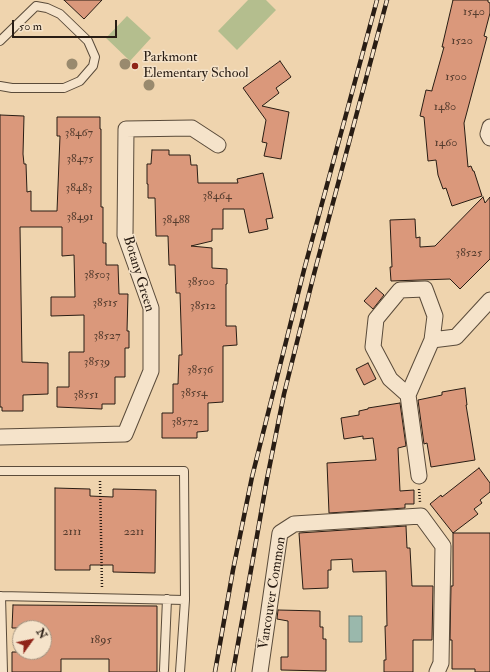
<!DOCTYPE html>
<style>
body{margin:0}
#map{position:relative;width:490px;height:672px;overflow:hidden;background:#efd4ae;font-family:"IM FELL Double Pica",serif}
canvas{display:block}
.north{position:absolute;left:12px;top:620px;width:40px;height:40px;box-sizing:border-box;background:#f5e3ca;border:1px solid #a39481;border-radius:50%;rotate:57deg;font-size:11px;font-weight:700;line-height:16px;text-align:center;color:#291d14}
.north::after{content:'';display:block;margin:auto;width:14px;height:18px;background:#8f2418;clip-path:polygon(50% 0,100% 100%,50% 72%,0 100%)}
.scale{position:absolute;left:12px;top:20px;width:105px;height:18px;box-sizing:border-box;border:2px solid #291d14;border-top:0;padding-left:5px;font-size:12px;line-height:14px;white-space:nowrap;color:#291d14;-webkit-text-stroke:3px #f5e3ca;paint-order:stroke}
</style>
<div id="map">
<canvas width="490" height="672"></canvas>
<div class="north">N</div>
<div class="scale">50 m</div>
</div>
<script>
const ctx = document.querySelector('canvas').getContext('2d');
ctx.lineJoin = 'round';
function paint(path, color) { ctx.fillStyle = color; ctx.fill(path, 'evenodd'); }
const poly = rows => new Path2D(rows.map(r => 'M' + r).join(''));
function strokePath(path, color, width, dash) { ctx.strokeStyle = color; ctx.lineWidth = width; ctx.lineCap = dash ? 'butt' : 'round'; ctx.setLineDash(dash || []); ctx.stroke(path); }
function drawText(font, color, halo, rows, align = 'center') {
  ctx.font = font + ' "IM FELL Double Pica",serif'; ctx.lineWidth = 3; ctx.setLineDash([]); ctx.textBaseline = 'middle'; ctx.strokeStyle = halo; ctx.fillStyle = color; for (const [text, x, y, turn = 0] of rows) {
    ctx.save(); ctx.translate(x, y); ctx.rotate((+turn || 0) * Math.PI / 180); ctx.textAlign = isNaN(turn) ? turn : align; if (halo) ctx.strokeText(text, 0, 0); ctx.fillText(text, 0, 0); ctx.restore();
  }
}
const green = poly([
 [248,0,266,0,276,10,237,50,218,31],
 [127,16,151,38,130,61,106,38]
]);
const water = poly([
 [349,616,362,616,362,642,349,642,349,616]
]);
const building = poly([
 [64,0,102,0,84,19,64,0],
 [453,0,488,0,488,2,490,3,490,13,484,36,487,37,464,123,468,167,471,166,473,171,474,171,482,196,452,206,446,188,443,189,438,175,436,160,428,161,424,117,420,116,426,90,432,91,432,90,444,47,442,47,453,0],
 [280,61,291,77,276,88,279,93,262,106,289,112,281,159,264,156,267,143,262,142,266,120,243,88,280,61],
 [0,115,24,116,23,154,24,164,26,164,27,192,31,191,31,211,57,211,60,136,57,136,57,117,100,117,100,129,101,129,101,207,103,207,103,243,106,243,106,265,118,265,119,294,128,294,127,331,129,331,129,348,125,348,125,377,115,377,115,404,102,404,102,409,57,407,57,387,69,387,69,352,84,352,84,315,51,316,51,297,75,297,74,255,62,256,62,227,20,227,22,362,48,363,48,394,23,395,23,411,2,411,2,407,0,407,0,115],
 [152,150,169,150,169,155,190,155,191,165,197,165,198,183,238,183,237,179,263,173,273,218,266,219,268,229,249,233,244,209,223,209,223,229,212,229,212,241,191,246,212,248,212,268,227,269,227,284,226,284,226,326,236,326,237,345,223,346,223,402,208,403,208,431,197,432,197,438,162,438,162,413,173,413,173,384,178,384,179,355,182,355,180,293,176,293,175,265,169,265,168,236,156,236,155,198,148,198,148,184,147,184,147,164,151,164,152,150],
 [483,197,485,203,490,197,490,259,460,289,450,279,391,281,390,267,392,267,390,220,415,219,416,238,420,237,420,247,435,246,483,197],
 [376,288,384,295,373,309,364,301,376,288],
 [368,363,376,379,364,385,356,369,368,363],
 [465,388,467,405,466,405,475,460,431,467,427,443,424,444,418,400,442,395,442,392,465,388],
 [400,403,406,446,398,448,400,491,414,490,414,504,405,504,405,508,329,513,327,463,376,460,373,438,363,439,363,436,344,439,341,418,359,415,359,411,368,409,368,408,400,403],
 [479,468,490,483,490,492,480,500,482,503,474,509,478,514,453,533,490,533,490,672,475,672,475,669,452,669,452,640,450,640,451,586,453,586,453,533,430,504,441,495,442,497,479,468],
 [55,488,90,489,90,496,113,497,113,489,156,490,155,573,113,572,113,565,90,565,90,570,55,570,55,488],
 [406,526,407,548,410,548,412,586,433,586,432,640,413,640,413,672,384,672,384,660,386,660,385,626,387,626,386,571,353,572,352,559,331,560,331,570,328,570,328,588,303,589,299,533,406,526],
 [13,605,157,606,157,672,109,672,109,659,61,659,61,672,12,672,12,652,44,652,44,628,12,628,13,605],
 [278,610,320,611,320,627,323,627,323,639,326,639,326,671,281,670,281,657,288,657,288,621,277,619,278,610]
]);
const path = poly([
 [100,481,102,588],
 [419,489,420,502]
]);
const lane = poly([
 [0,41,36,6,47,8,60,14,88,41,95,57,93,66,80,81,64,88,12,88,0,86],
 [0,471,184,471,185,600,180,672],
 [0,596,185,600],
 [1,596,3,672],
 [164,670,167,599]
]);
const street = poly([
 [490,127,488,134,490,138],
 [432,340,456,337,490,300],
 [408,395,390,379,373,347,376,319,400,290,425,289,435,316,432,340,408,395,419,476],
 [0,437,125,434,151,371,151,308,125,235,126,129,192,128,218,145],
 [260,672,280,533,294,524,421,516,443,546,441,663,437,672]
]);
const rail = poly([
 [215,672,233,570,252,477,304,270,377,0],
 [233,672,267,479,284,394,314,274,387,0]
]);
const trees = [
 [72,64],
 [125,64],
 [149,85]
];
const markers = [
 [135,66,4,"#8f2418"]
];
const numberNames = [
 ["1540",474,12],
 ["1520",462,41],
 ["1500",456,77],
 ["1480",445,107],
 ["38467",79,133],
 ["1460",446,143],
 ["38475",80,159],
 ["38483",79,188],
 ["38464",217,196],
 ["38491",80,217],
 ["38488",176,220],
 ["38525",469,253],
 ["38503",97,275],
 ["38500",201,282],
 ["38515",105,303],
 ["38512",203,306],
 ["38527",107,336],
 ["38539",97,362],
 ["38536",200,370],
 ["38554",194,393],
 ["38551",86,395],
 ["38572",185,422],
 ["2111",72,532],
 ["2211",134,532],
 ["1895",101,640]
];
const poiNames = [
 ["Parkmont",143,58],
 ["Elementary School",143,74]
];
const streetNames = [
 ["Botany Green",138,274,73],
 ["Vancouver Common",273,593,-81]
];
paint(green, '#b4be8e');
paint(water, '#9ab8ac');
strokePath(water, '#6d7a6f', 1);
paint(building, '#da987b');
strokePath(building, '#291d14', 1);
strokePath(lane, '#5a4b3a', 10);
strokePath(street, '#5a4b3a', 17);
strokePath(path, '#291d14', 2.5, [1, 2]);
strokePath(lane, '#f5e3ca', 8);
strokePath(street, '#f5e3ca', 15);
strokePath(rail, '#291d14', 4.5);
strokePath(rail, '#f5e3ca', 3, [9]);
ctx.fillStyle = '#998a6e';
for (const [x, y] of trees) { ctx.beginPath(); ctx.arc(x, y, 5.5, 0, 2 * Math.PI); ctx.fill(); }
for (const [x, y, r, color] of markers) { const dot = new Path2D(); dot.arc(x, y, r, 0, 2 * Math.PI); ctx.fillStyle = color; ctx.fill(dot); strokePath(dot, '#f5e3ca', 1.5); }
drawText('12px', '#553c2e', null, numberNames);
drawText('14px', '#291d14', '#f5e3ca', poiNames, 'left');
drawText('14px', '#291d14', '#f5e3ca', streetNames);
</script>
